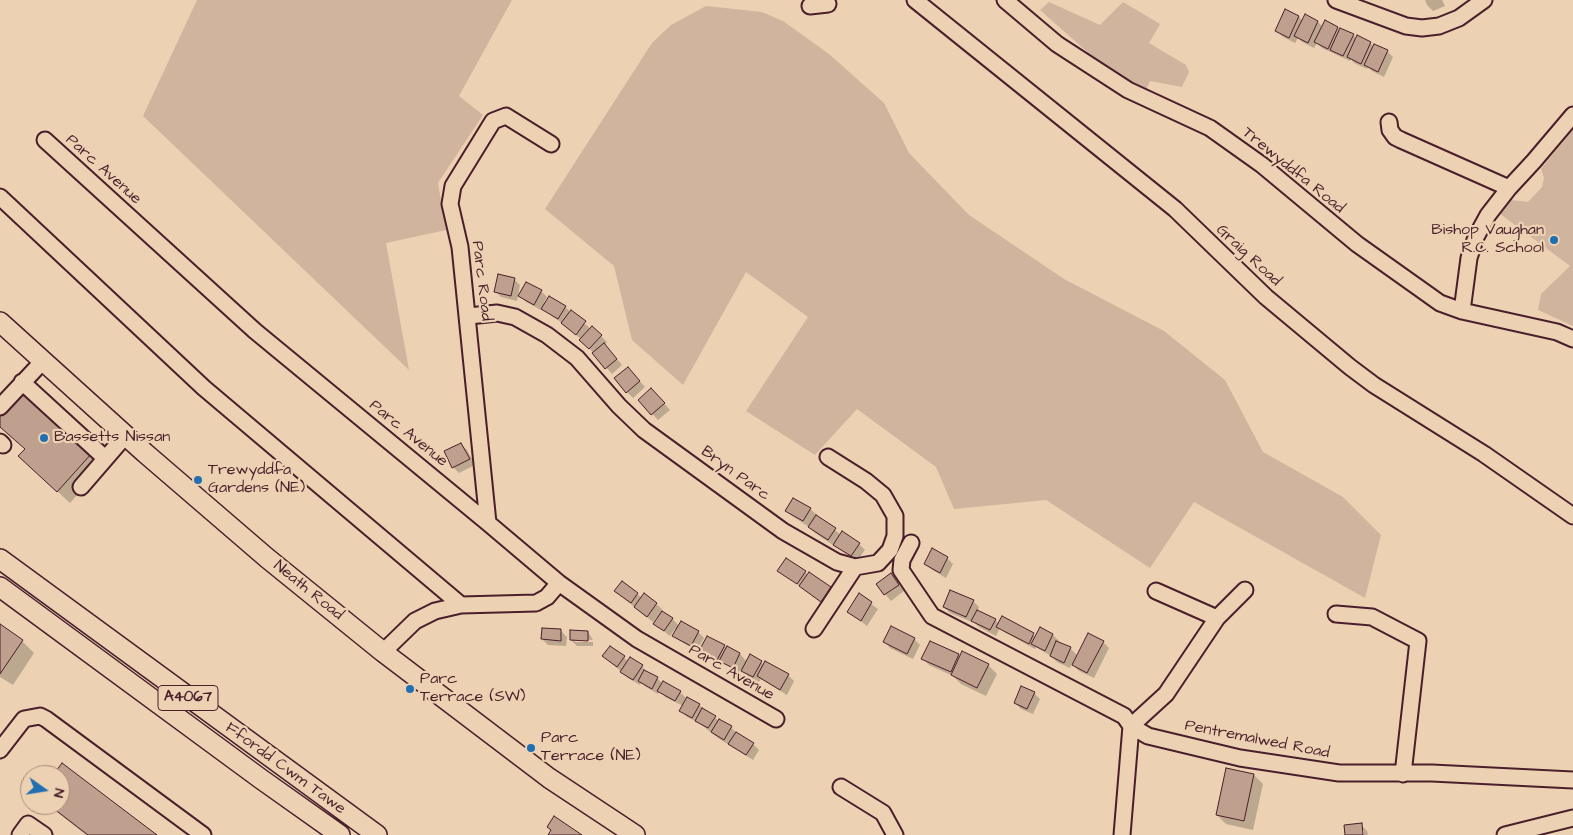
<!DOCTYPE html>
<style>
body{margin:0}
#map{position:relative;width:1573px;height:835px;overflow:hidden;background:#ecd1b3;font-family:"Architects Daughter",sans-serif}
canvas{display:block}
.north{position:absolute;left:20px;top:765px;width:50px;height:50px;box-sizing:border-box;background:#ecd1b3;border:1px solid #ab8a7d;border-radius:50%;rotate:103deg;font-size:14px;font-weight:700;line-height:20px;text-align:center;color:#4a1f2b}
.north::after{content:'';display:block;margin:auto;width:18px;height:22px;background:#1f6fb2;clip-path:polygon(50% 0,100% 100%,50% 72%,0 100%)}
</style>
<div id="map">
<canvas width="1573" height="835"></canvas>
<div class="north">N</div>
</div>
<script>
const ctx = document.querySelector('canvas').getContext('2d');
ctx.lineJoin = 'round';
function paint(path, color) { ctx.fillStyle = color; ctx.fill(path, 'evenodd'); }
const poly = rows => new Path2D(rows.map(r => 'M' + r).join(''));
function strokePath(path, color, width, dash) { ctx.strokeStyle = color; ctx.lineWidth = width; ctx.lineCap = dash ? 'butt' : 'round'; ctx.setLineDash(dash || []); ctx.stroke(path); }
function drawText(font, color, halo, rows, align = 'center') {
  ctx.font = font + ' "Architects Daughter",sans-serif'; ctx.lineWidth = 4.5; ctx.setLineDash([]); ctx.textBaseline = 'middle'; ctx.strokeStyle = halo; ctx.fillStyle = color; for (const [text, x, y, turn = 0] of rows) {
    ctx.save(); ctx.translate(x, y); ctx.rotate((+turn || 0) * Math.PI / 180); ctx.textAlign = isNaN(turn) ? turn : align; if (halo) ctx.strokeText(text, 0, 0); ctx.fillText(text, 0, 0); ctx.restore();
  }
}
const green = poly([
 [197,0,512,0,459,96,483,115,438,183,446,230,386,243,409,370,143,116],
 [1049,2,1100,25,1123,2,1160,24,1149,43,1186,65,1189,72,1182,87,1150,81,1146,90,1101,64,1040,10],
 [706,6,762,12,783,21,829,54,884,103,909,153,969,215,1064,279,1164,331,1225,380,1263,452,1343,497,1381,535,1365,598,1194,502,1150,568,1046,500,954,509,936,467,857,409,815,455,746,411,808,317,746,272,683,385,632,340,614,266,545,209,652,43,671,25],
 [1573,130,1573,326,1538,310,1541,294,1570,266,1499,213,1511,200,1528,202,1542,187,1544,178,1541,169]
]);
const shadow = poly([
 [1425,0,1442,0,1445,6,1433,11,1427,5],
 [1286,11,1299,17,1303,21,1305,16,1318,22,1323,27,1325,22,1353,35,1357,39,1370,43,1374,47,1375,45,1387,51,1393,57,1384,77,1372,71,1368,67,1367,69,1354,63,1351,59,1350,61,1322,48,1317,43,1314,48,1302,42,1298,38,1295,43,1283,37,1277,31],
 [514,279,520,285,517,301,501,297,495,291],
 [541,291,547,297,544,302,546,303,550,297,565,307,591,329,592,327,607,342,605,345,622,365,612,374,581,339,562,323,549,314,542,307,541,310,526,302,520,296],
 [628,368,645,387,633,398,627,392],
 [23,392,103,466,70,503,19,456,26,449,0,425,0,417],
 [657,395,670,410,658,420,639,400],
 [461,444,467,450,475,465,459,473,453,467],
 [810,509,841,535,859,544,865,550,857,561,815,533,809,527,792,516,786,510],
 [932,550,947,558,953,564,946,578,931,569,925,563],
 [779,571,805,572,808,575,809,574,836,594,828,607],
 [891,575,904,591,891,601,877,584],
 [622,582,642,598,656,604,662,609,661,611,672,618,679,626,682,622,698,632,704,638,697,651,680,641,674,635,677,630,675,629,670,636,655,624,658,619,657,617,653,622,622,597,616,591],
 [859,595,878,609,867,626,849,612],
 [973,601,979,607,977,612,995,620,999,624,1002,618,1036,637,1040,629,1053,635,1059,641,1058,643,1070,648,1078,656,1103,642,1109,648,1094,678,1079,671,1072,664,1070,668,1057,662,1051,656,1036,647,1035,649,1004,632,1000,628,996,636,979,627,973,621,972,622,950,613,944,607],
 [0,626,22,641,34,653,13,685,0,677],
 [561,631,567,637,566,646,548,645,542,639],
 [588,632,593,640,575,639,575,642,593,642,593,646,577,646,571,640],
 [914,639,920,645,913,659,890,648,885,642],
 [724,646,740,654,747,662,761,662,764,665,765,662,788,675,794,681,787,695,761,679,759,682,748,676,741,669,739,673,724,663,723,665,707,657,701,651],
 [958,655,960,658,988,665,997,674,986,696,961,684,953,676,929,665,923,659],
 [604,656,624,657,628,662,642,666,647,673,657,678,663,684,680,692,687,699,699,705,719,721,731,727,737,734,753,744,759,750,753,760,718,738,699,723,687,717,681,711,683,706,665,697,660,691,658,694,646,687,641,683,640,685,628,678],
 [1034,693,1040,699,1033,714,1021,709,1015,703],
 [62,765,155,835,86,835,48,805,60,805,60,775,55,775],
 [1254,775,1263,784,1253,830,1226,824,1217,815],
 [1361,825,1367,831,1368,835,1364,835,1364,830,1361,830,1362,835,1346,835]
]);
const building = poly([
 [1285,9,1299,16,1289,38,1275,31,1285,9],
 [1305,14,1318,21,1308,43,1294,36,1305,14],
 [1325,20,1338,27,1328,49,1314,42,1325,20],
 [1340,28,1354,34,1343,56,1330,50,1340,28],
 [1357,35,1371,42,1361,64,1347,57,1357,35],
 [1374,44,1388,50,1378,72,1364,65,1374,44],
 [498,274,515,278,511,296,494,292,498,274],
 [526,282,542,290,534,305,518,296,526,282],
 [549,296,566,306,558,319,541,309,549,296],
 [571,310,586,321,576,335,561,323,571,310],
 [592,326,602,335,589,349,579,340,592,326],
 [604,343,617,359,605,369,592,353,604,343],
 [628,367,640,381,626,393,614,378,628,367],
 [651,388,665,403,651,415,638,400,651,388],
 [23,390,92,453,57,492,18,456,25,449,0,427,0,415,23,390],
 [461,443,470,459,452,468,444,451,461,443],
 [793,498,811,508,803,521,785,511,793,498],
 [816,515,836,528,828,540,808,527,816,515],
 [842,531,860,543,851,556,833,545,842,531],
 [932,548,948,557,940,573,924,564,932,548],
 [786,558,806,571,797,584,777,571,786,558],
 [809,572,831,587,821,602,799,586,809,572],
 [891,573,899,585,884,595,876,584,891,573],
 [622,581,638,593,631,603,614,591,622,581],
 [950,590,974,600,966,617,943,607,950,590],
 [644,593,657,603,647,617,634,607,644,593],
 [859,593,872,602,861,621,847,612,859,593],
 [977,610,996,619,990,630,971,621,977,610],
 [662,611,673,618,664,631,653,624,662,611],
 [1002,616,1034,633,1029,644,996,627,1002,616],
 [681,621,699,631,691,646,672,636,681,621],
 [0,624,23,640,0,674,0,624],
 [891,626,915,638,907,654,883,642,891,626],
 [1040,627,1053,634,1045,651,1031,644,1040,627],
 [542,628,561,629,561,641,541,639,542,628],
 [570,630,588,631,588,641,570,640,570,630],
 [1088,633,1104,641,1087,673,1072,665,1088,633],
 [707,636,725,645,717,660,699,651,707,636],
 [930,641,959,654,951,672,921,659,930,641],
 [1056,641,1071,647,1064,663,1050,656,1056,641],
 [610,646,625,656,617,667,602,656,610,646],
 [727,646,740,653,733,668,719,661,727,646],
 [962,651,989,664,977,688,951,675,962,651],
 [750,654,762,661,753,677,741,671,750,654],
 [630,657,643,665,633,680,620,672,630,657],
 [765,661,789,674,780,690,757,676,765,661],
 [644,670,658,677,652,689,638,681,644,670],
 [663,681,681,691,675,701,657,691,663,681],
 [1021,686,1035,692,1027,709,1014,703,1021,686],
 [687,697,700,704,692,718,679,711,687,697],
 [702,708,716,716,708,728,695,721,702,708],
 [719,719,732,726,724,740,711,732,719,719],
 [736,732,754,743,746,755,728,744,736,732],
 [62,763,157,835,88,835,49,805,60,805,60,775,53,775,62,763],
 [1226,768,1254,774,1244,821,1216,815,1226,768],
 [554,816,582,835,548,835,551,830,547,827,554,816],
 [1362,823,1363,835,1345,835,1344,825,1362,823]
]);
const minor = poly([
 [915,0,1175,209,1266,297,1350,367,1374,385,1484,454,1573,516],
 [1005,0,1057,44,1128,90,1210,128,1262,165,1357,244,1440,303,1462,311,1557,332,1573,339],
 [1336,0,1406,26,1422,28,1439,26,1459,18,1484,0],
 [810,6,828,4,825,0],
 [1389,122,1390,130,1395,137,1401,140,1509,188],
 [45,140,255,331,488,523,559,583,637,639,776,719],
 [0,197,204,388,461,605],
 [1462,311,1469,258,1476,237,1488,215,1509,188,1534,161,1573,115],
 [469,316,497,313,515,317,547,335,577,358,619,406,644,430,783,531,837,562,855,567,878,563,890,550,895,536,895,516,883,495,866,481,828,457],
 [22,382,105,458],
 [0,407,43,361],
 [0,442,3,445],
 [81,487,125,436],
 [488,523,460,247,450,204,453,186,493,121,506,116,551,144],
 [911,543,902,560,901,570,932,616,1124,716,1131,726,1148,736,1240,758,1339,773,1432,773,1573,780],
 [1156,591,1217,618],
 [1336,614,1372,617,1418,641,1403,774],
 [814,629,855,567],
 [383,652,415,621,435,611,461,605,536,603,547,597,559,583],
 [0,750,24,719,40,716,46,719,203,835],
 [841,787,883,813,895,835],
 [20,835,28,824,44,835],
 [1122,835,1131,726,1166,694,1217,618,1245,590],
 [1505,835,1573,818]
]);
const major = poly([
 [0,322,145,453,267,558,383,652,549,778,635,835],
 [0,559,377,835],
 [0,587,261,779,340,835]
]);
const markers = [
 [1554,240,5,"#1f6fb2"],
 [44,438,5,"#1f6fb2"],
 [198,480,5,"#1f6fb2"],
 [410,689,5,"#1f6fb2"],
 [531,748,5,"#1f6fb2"]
];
const shields = [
 [188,698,60]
];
const shieldNames = [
 ["A4067",188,698]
];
const streetNames = [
 ["Parc Avenue",103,170,42],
 ["Trewyddfa Road",1293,171,39],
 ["Graig Road",1248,256,43],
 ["Parc Road",481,281,83],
 ["Parc Avenue",408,434,39],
 ["Bryn Parc",735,474,36],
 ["Neath Road",308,591,39],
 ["Parc Avenue",731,673,30],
 ["Pentremalwed Road",1257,740,11],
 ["Ffordd Cwm Tawe",285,769,36]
];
const poiNames = [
 ["Bishop Vaughan",1544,231,"right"],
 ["R.C. School",1544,249,"right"],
 ["Bassetts Nissan",54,438],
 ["Trewyddfa",208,471],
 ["Gardens (NE)",208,489],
 ["Parc",420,680],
 ["Terrace (SW)",420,698],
 ["Parc",541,739],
 ["Terrace (NE)",541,757]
];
paint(green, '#d1b49d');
paint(shadow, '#0003');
paint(building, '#bf9f8d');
strokePath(building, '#4a1f2b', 1);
strokePath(minor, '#4a1f2b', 19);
strokePath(major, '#4a1f2b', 22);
strokePath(minor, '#ecd1b3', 15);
strokePath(major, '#ecd1b3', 19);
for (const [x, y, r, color] of markers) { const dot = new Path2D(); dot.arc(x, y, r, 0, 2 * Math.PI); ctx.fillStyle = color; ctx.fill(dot); strokePath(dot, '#ecd1b3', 2); }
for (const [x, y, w] of shields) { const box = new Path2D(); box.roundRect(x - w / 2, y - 12.5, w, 25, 4); ctx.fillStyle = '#ecd1b3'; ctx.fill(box); strokePath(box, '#4a1f2b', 1); }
drawText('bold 15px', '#4a1f2b', null, shieldNames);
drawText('16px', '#4a1f2b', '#ecd1b3', streetNames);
drawText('16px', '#4a1f2b', '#ecd1b3', poiNames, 'left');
</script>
